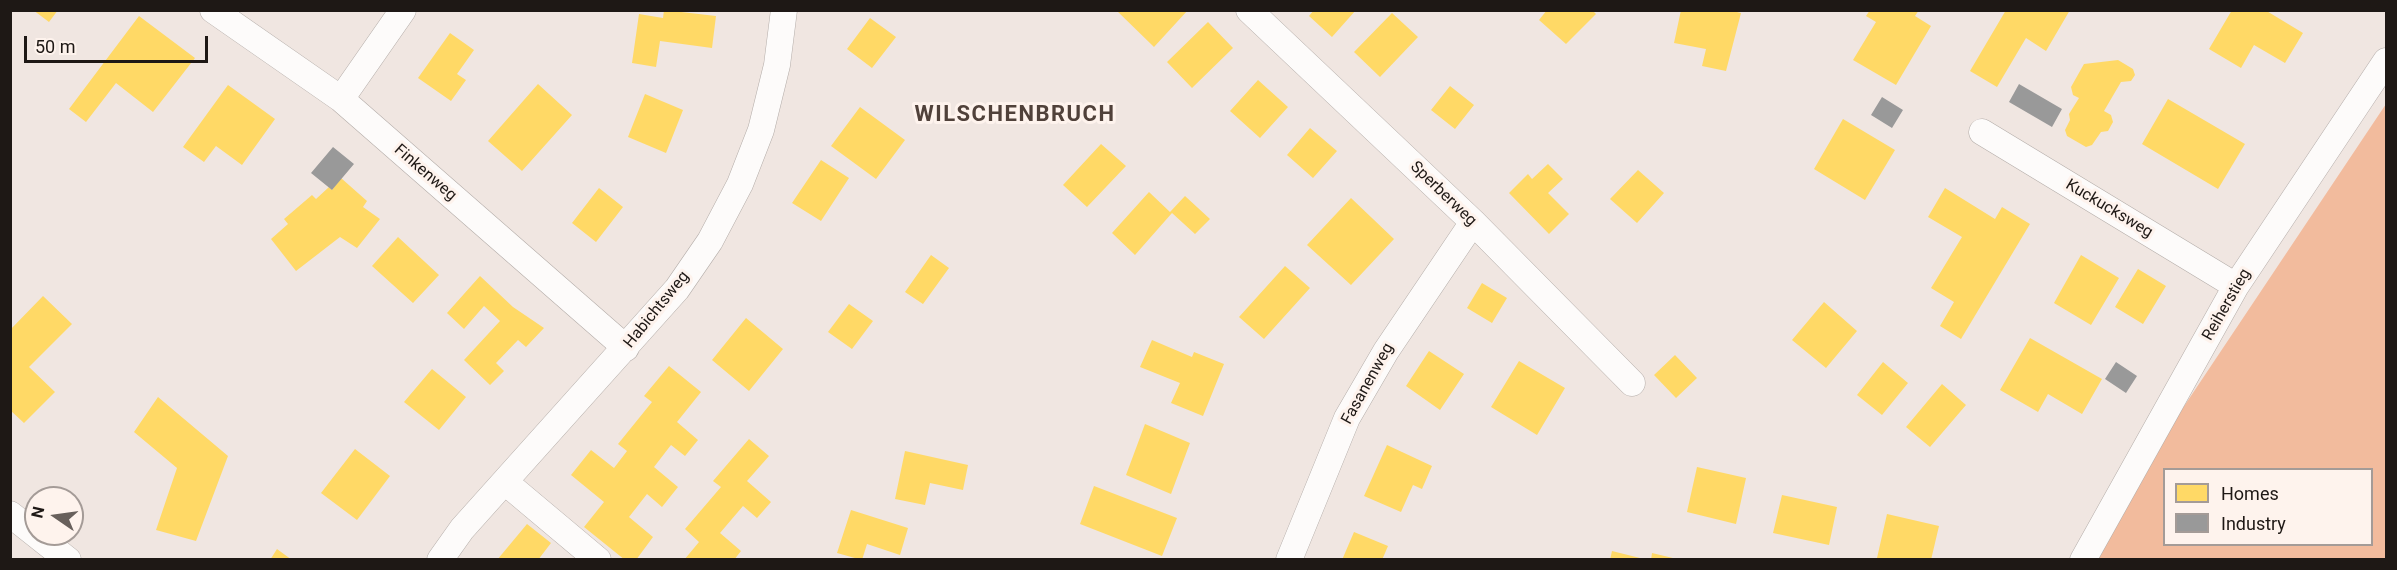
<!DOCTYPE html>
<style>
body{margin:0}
#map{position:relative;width:2397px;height:570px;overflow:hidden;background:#f0e6e1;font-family:Roboto,sans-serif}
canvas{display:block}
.frame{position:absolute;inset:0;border:12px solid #1e1815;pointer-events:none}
.legend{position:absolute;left:2163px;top:468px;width:210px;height:78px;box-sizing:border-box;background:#fef3ed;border:2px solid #a49b97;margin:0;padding:8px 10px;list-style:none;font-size:18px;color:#1e1815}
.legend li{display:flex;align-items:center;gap:12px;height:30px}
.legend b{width:30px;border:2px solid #a49b97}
.north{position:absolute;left:24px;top:486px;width:60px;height:60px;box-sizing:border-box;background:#fef3ed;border:2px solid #a49b97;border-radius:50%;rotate:283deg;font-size:16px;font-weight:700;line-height:24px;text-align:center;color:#1e1815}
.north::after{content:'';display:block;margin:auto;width:21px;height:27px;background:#68605c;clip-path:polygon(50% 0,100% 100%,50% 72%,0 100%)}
.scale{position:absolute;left:24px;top:36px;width:184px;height:27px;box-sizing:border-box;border:3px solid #1e1815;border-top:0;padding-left:8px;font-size:18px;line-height:21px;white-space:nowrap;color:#1e1815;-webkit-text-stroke:4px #fef3ed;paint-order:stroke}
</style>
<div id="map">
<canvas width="2397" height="570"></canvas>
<div class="frame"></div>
<ul class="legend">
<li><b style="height:16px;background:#ffd966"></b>Homes</li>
<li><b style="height:16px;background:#999"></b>Industry</li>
</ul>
<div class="north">N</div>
<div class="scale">50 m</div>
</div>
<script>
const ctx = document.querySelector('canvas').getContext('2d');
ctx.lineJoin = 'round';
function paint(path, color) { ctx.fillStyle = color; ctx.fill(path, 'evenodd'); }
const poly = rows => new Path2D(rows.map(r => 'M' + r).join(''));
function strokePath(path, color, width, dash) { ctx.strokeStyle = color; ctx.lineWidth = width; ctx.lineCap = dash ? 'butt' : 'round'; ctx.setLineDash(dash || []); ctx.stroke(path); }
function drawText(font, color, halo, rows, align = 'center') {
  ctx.font = font + ' Roboto,sans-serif'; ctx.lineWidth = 6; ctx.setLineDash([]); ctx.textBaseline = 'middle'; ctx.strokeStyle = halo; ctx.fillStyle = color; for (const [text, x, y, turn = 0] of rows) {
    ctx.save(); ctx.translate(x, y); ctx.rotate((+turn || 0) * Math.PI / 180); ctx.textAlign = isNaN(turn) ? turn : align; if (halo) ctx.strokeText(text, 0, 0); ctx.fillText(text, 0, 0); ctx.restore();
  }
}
const forest = poly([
 [2386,104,2386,559,2101,560,2088,550],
 [2164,470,2372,470,2372,544,2164,544]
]);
const homes = poly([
 [33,10,58,10,49,22],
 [664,10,716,16,712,48,660,41,656,67,632,63,639,14,663,18],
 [1116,10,1188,10,1154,47],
 [1314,10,1356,10,1332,37,1309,16],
 [1547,10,1592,10,1596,14,1566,44,1539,20],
 [1681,10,1729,10,1741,13,1726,71,1702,66,1706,49,1674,43],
 [1870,10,1919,10,1915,16,1931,26,1896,85,1853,60,1876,22,1866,16],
 [2006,10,2070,10,2046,51,2026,38,1997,87,1970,71],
 [2232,10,2265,10,2303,33,2285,63,2254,45,2241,68,2209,49],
 [1392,13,1418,37,1380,77,1354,52],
 [139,16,195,58,153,112,116,83,86,122,69,109],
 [870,18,896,37,872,68,847,49],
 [1208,22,1233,48,1192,88,1167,62],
 [450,33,474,50,457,74,466,80,451,101,418,78],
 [2118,60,2133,69,2135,75,2131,81,2121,82,2104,111,2111,115,2113,122,2108,131,2101,132,2092,145,2086,147,2067,136,2065,130,2070,120,2069,114,2079,98,2073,95,2071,87,2084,64],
 [1258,80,1288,107,1260,138,1230,111],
 [538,84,572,115,522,171,488,141],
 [228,85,275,119,242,165,216,146,204,162,183,147],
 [1450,86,1474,105,1455,129,1431,110],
 [645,94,683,110,666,153,628,137],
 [2168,99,2245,144,2218,189,2142,144],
 [860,107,905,140,876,179,831,146],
 [1843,119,1895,150,1865,200,1814,169],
 [1310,128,1337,151,1313,178,1287,155],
 [1101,144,1126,166,1087,207,1063,185],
 [821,160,849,178,821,221,792,203],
 [1548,164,1563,179,1548,193,1569,214,1549,234,1509,193,1528,174,1532,179],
 [1638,170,1664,193,1637,223,1610,199],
 [341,178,367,201,363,207,380,219,357,248,340,237,296,271,271,239,288,224,284,219,312,195,316,199,329,187,332,190],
 [599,188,623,207,596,242,572,223],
 [1945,188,1995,219,2002,207,2030,224,1961,339,1940,326,1954,302,1931,288,1962,237,1928,217],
 [1149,192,1170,212,1185,196,1210,219,1195,234,1172,213,1135,255,1112,233],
 [1351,198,1394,239,1351,285,1307,245],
 [398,237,439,275,413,303,372,266],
 [931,255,949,268,923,304,905,292],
 [2081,255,2119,278,2091,325,2054,303],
 [1285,266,1310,288,1264,339,1239,317],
 [2138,269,2166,286,2143,324,2115,307],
 [480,276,513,307,544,328,526,347,518,340,496,363,504,371,490,385,464,360,500,321,484,306,464,329,447,313],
 [1482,283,1507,298,1492,323,1467,308],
 [43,296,72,324,29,367,55,392,24,423,10,410,10,330],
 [1824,302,1857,331,1826,368,1792,340],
 [849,304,873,321,852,349,828,332],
 [746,318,783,349,749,391,712,360],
 [2030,338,2102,379,2082,414,2048,394,2038,412,2000,390],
 [1152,340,1192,357,1194,352,1224,364,1203,416,1171,403,1180,383,1140,367],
 [1429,351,1464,374,1440,410,1406,386],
 [1675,355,1697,378,1676,398,1654,375],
 [1519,361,1565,388,1537,435,1491,407],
 [1883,362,1908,383,1882,415,1857,395],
 [669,366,701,392,677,422,698,440,685,456,671,445,654,467,678,487,662,507,647,494,629,517,653,537,636,560,625,560,584,527,604,502,571,475,591,450,614,468,627,451,618,444,652,402,644,396],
 [432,369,466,397,439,430,404,402],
 [1942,384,1966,405,1930,447,1906,427],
 [158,397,228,456,196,541,156,530,177,468,134,432],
 [1145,424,1190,443,1171,494,1126,475],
 [749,439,769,456,747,481,771,502,757,518,743,506,720,533,741,551,734,560,684,560,699,542,685,529,721,487,713,481],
 [1387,445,1432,466,1422,489,1413,485,1401,512,1364,496],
 [355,449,390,476,357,520,321,493],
 [905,451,968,465,963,490,930,483,925,505,895,499],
 [1697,467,1746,478,1736,524,1687,512],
 [1094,486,1177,518,1162,556,1080,524],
 [1782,495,1837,507,1829,545,1773,533],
 [851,510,908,528,900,555,867,544,862,560,837,553],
 [1887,514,1939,526,1931,560,1877,558],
 [527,524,551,543,538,560,497,560],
 [1354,532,1388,546,1382,560,1342,560],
 [277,549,292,560,270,560],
 [1612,551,1644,559,1644,560,1610,560],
 [1652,553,1677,559,1677,560,1651,560]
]);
const industry = poly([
 [2019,84,2062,109,2052,127,2009,102],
 [1882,97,1903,110,1892,128,1871,115],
 [333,147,354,164,332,190,311,173],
 [2116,362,2137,376,2126,393,2105,379]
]);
const minor = poly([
 [213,10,341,99,626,348],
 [1249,10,1473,222,1632,383],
 [341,99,403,10],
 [1982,132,2236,286],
 [505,482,598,560],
 [10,514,68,560],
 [440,560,462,529,677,289,710,241,740,184,761,130,777,65,784,10],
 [1289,560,1347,418,1386,351,1473,222],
 [2083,560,2236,286,2386,61]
]);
const streetNames = [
 ["Finkenweg",425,173,41],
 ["Sperberweg",1443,194,44],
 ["Kuckucksweg",2109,209,31],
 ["Reiherstieg",2227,305,-60],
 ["Habichtsweg",657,310,-51],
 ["Fasanenweg",1368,384,-61]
];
const districtNames = [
 ["WILSCHENBRUCH",1015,115]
];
paint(forest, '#f2bb9d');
paint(homes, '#ffd966');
paint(industry, '#999');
strokePath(minor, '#b3aca8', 27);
strokePath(minor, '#fdfbfa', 26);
drawText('16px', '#1e1815', '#fef3ed', streetNames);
ctx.letterSpacing = '1.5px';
drawText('bold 22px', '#50413a', '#fef3ed', districtNames);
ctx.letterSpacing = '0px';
</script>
